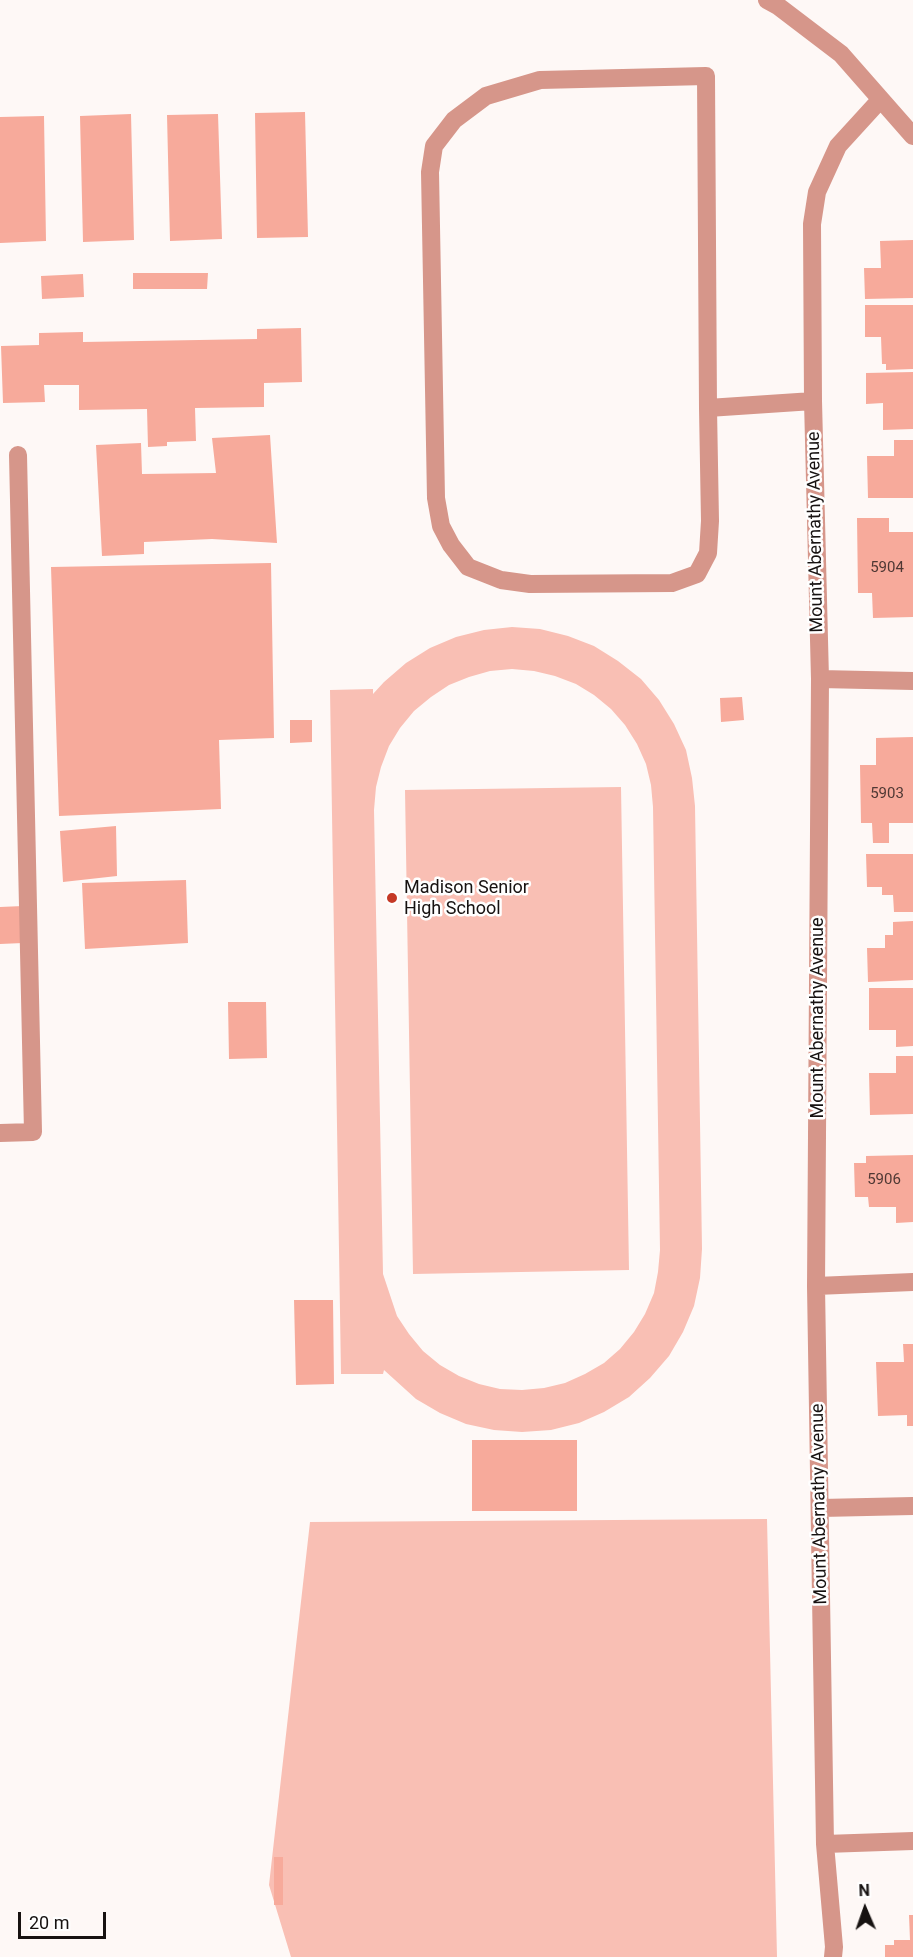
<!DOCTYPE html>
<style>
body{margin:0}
#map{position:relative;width:913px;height:1957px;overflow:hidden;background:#fef8f6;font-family:Roboto,sans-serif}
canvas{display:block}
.north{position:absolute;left:835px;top:1879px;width:60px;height:60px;-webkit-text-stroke:4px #fff;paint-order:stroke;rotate:358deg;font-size:16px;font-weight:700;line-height:24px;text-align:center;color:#171211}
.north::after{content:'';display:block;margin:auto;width:21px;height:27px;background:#171211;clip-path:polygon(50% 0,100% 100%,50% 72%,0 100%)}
.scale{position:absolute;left:18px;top:1912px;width:88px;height:27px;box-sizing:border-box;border:3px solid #171211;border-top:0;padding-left:8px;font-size:18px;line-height:21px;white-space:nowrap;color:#171211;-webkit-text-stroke:4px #fff;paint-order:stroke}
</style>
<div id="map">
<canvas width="913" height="1957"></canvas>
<div class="north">N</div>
<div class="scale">20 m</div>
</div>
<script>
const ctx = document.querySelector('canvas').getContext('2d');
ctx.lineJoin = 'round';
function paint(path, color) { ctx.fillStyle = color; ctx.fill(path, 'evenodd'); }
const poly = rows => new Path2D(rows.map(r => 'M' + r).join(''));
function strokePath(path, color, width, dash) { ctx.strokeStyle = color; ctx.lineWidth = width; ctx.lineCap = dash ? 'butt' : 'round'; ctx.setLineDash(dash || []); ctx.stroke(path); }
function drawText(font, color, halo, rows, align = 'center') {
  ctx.font = font + ' Roboto,sans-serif'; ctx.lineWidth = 5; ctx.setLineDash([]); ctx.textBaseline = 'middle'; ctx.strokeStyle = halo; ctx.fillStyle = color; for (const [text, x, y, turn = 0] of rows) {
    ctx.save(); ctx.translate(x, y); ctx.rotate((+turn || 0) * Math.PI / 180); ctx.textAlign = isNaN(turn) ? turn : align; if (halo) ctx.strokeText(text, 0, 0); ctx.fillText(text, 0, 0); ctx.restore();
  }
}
const green = poly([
 [512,627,540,629,568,636,594,646,618,661,641,679,659,700,674,724,686,750,692,778,695,806,702,1249,700,1278,694,1306,683,1332,669,1356,650,1378,629,1397,604,1412,579,1423,551,1430,522,1432,494,1430,466,1424,440,1413,416,1399,384,1370,383,1374,341,1374,330,690,373,689,373,694,384,682,406,663,430,648,456,637,484,630],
 [512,669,534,671,555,676,576,684,594,695,611,709,625,725,637,744,646,764,651,785,653,807,660,1250,658,1272,654,1293,645,1314,634,1332,620,1349,604,1363,585,1374,565,1383,544,1388,522,1390,500,1389,479,1384,459,1376,440,1365,423,1351,409,1334,397,1316,383,1274,374,810,376,787,381,767,389,746,400,728,414,711,431,697,449,685,469,677,490,671],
 [621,787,629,1270,413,1274,405,790],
 [767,1519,777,1957,291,1957,269,1885,310,1522]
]);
const building = poly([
 [305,112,308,237,257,238,255,113],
 [131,114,134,240,83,242,80,116],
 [218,114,222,239,170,241,167,115],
 [44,116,46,241,0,243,0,117],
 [913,240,913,298,865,299,864,268,881,268,880,241],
 [133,273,208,273,207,289,133,289],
 [83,274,84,297,42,299,41,276],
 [865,305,913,305,913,369,886,370,886,364,882,364,881,337,865,337],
 [301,328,302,382,264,383,264,407,195,408,196,441,167,442,167,446,148,447,147,409,79,410,79,385,44,385,45,402,3,403,1,346,39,345,39,333,83,332,83,342,257,339,257,329],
 [913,372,913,429,883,430,883,403,866,404,866,373],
 [270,435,277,543,212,539,144,542,144,554,102,556,96,445,141,443,142,474,216,473,212,438],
 [894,440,913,440,913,498,868,498,867,456,894,456],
 [857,518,889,518,889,532,913,532,913,617,873,618,872,593,858,593],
 [271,563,274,738,219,740,221,809,59,816,51,567],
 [742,697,744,720,721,722,720,698],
 [290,720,312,720,312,742,290,743],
 [913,737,913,823,889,823,889,843,873,843,872,823,861,823,860,765,876,765,876,738],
 [116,826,117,876,63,882,60,831],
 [866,854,913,854,913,912,894,912,893,895,882,895,882,887,867,887],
 [186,880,188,943,85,949,82,883],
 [23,906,23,943,0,944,0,907],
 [913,921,913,980,868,982,867,948,885,948,885,935,893,935,893,922],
 [869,988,913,988,913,1046,896,1047,896,1030,869,1030],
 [228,1002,266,1002,267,1058,229,1059],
 [896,1056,913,1056,913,1114,870,1115,869,1073,896,1073],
 [913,1155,913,1222,896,1223,896,1207,869,1207,868,1197,855,1197,854,1163,866,1163,866,1156],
 [294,1300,333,1300,334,1384,296,1385],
 [903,1344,913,1344,913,1426,907,1426,907,1415,878,1416,876,1362,904,1362],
 [472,1440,577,1440,577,1511,472,1511],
 [274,1857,283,1857,283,1905,274,1905],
 [909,1915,913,1915,913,1957,885,1957,885,1945,894,1945,894,1940,910,1940]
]);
const minor = poly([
 [767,0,778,6,841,54,913,136],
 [706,76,708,408,710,521,708,553,697,574,672,583,530,584,501,580,468,567,451,545,441,526,436,498,430,172,434,146,454,120,486,96,540,80,706,76],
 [708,408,813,401],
 [820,679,913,681],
 [0,1133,33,1132,18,455],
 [816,1286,913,1282],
 [821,1508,913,1506],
 [825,1844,913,1841],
 [833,1957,834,1947,825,1844,816,1286,820,679,813,401,812,224,817,192,838,146,880,100]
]);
const markers = [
 [392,898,6,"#c53926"]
];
const numberNames = [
 ["5904",887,568],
 ["5903",887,794],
 ["5906",884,1180]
];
const streetNames = [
 ["Mount Abernathy Avenue",816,532,-91],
 ["Mount Abernathy Avenue",818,1018,-90],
 ["Mount Abernathy Avenue",820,1504,-91]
];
const poiNames = [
 ["Madison Senior",404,888],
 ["High School",404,909]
];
paint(green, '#f9bfb4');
paint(building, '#f7aa9b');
strokePath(minor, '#d6968a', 18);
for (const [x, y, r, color] of markers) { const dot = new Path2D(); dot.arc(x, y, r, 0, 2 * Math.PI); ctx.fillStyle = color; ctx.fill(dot); strokePath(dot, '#fff', 2); }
drawText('15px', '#4f3834', null, numberNames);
drawText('18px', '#171211', '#fff', streetNames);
drawText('18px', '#171211', '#fff', poiNames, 'left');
</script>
